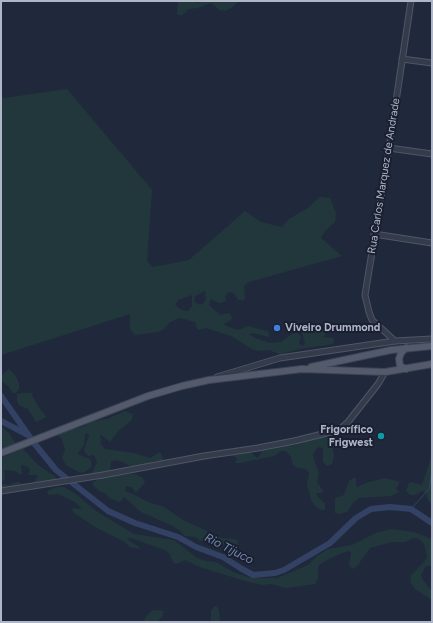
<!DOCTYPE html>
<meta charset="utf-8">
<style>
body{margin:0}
#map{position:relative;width:433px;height:623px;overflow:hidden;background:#20293b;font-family:Figtree,sans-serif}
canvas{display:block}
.frame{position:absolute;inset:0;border:2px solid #afb6c8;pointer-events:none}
</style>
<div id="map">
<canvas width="433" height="623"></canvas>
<div class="frame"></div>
</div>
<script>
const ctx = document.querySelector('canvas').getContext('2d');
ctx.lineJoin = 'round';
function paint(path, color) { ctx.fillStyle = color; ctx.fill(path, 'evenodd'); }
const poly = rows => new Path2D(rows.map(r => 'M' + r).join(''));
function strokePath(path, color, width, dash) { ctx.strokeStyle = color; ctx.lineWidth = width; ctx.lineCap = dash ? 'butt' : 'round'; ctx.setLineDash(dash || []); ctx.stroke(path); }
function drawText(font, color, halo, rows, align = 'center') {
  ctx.font = font + ' Figtree,sans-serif'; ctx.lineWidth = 4; ctx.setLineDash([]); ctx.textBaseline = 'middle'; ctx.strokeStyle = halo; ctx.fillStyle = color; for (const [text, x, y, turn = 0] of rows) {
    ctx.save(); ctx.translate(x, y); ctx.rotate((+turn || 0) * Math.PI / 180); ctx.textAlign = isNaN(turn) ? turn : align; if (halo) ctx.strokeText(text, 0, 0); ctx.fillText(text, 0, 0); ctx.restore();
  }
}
const green = poly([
 [178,1,192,1,196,3,204,1,238,1,234,6,226,11,219,10,215,6,211,3,198,8,189,9,182,15,179,15,177,14],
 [67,89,152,190,147,261,153,267,189,260,245,211,261,222,282,227,289,219,308,208,320,197,330,198,336,213,335,222,325,231,321,238,342,256,249,282,244,286,245,298,244,300,238,300,234,293,229,292,225,296,226,300,224,302,218,303,211,299,209,305,220,315,230,313,232,318,231,320,224,324,226,326,238,330,248,326,267,331,269,333,269,337,253,333,249,334,255,338,270,343,281,342,292,334,296,333,298,333,301,337,299,344,303,346,305,343,302,333,303,331,315,330,324,326,328,328,328,330,323,337,334,338,334,340,333,344,300,349,280,354,269,350,259,351,252,349,231,336,206,328,198,330,195,322,180,318,170,322,164,329,158,332,135,335,130,329,130,314,1,355,1,97,4,98],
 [205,291,206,299,204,303,200,305,194,302,195,296],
 [192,295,192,306,188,311,186,311,180,309,175,305,178,300],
 [9,369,15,375,19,383,19,389,16,393,13,393,8,386,1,381,2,375],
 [23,393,31,393,38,406,46,417,36,422,28,409,19,405,17,401,17,394],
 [125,411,133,414,132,420,118,431,110,442,100,434,101,444,105,449,111,450,134,453,150,458,160,452,165,462,156,461,153,461,151,467,133,468,123,462,114,460,111,462,110,470,92,476,92,473,97,462,94,455,88,456,85,452,84,449,89,436,88,433,85,434,84,445,78,453,79,455,90,459,92,464,92,466,85,472,80,473,66,465,62,458,65,450,62,439,58,436,59,433,85,426,90,422,107,419],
 [1,426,9,433,15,443,13,445,1,450],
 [324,436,329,439,333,450,334,456,332,464,327,466,323,462,323,448,318,447,313,454,314,460,319,473,317,482,323,491,322,493,316,493,317,496,325,504,325,510,321,510,315,506,312,502,307,485,309,474,308,471,306,469,298,468,293,465,291,457,286,451,281,451,274,456,269,457,240,463,235,463,237,459,236,457,230,455,250,452,257,458,259,457,262,451,265,450,273,449,289,443,291,445,293,446,302,441],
 [23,449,38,465,56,477,58,482,34,486,33,483,38,476,36,475,28,475,30,470,28,467,22,465,21,468,22,474,19,474,15,471,4,470,5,478,4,480,1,483,1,458],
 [432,456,432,504,428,500,425,492,422,491,415,495,410,495,406,491,409,483,411,482,422,485],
 [127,474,135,474,143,478,145,482,136,493,132,487,126,486,125,491,133,494,148,502,164,507,183,520,216,535,221,538,235,539,238,541,237,544,233,547,222,544,201,541,195,537,185,536,180,531,173,526,141,512,124,497,120,502,109,498,106,494,99,491,93,485,93,482,102,478],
 [353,478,356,478,356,486,358,487,366,483,385,478,400,482,396,489,399,492,391,496,359,498,354,502,347,512,339,514,335,513,335,498,344,495,349,481],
 [17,482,20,482,21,485,20,488,1,491,1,484,9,485],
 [58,487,64,487,76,494,96,511,134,534,174,540,197,558,206,561,216,562,233,572,251,578,277,578,308,565,317,556,328,549,352,545,376,533,391,529,414,532,427,537,432,540,432,565,425,567,421,575,422,579,432,591,432,600,415,589,410,582,411,575,424,562,427,557,426,551,424,544,420,540,416,538,413,538,405,542,392,542,370,548,357,566,353,569,349,565,351,553,349,551,342,553,327,560,319,565,318,568,318,578,315,584,286,588,271,584,262,585,245,581,200,567,185,560,176,564,173,563,170,554,165,550,131,538,128,538,129,541,138,546,140,549,130,547,123,541,97,528,74,513,72,510,73,508,82,509,75,502,58,494,49,495,47,492,49,490],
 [215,606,217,607,219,610,220,622,211,622,211,611],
 [153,610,164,611,162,617,157,622,143,622,148,614]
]);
const stream = poly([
 [411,509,429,489,432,471]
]);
const river = poly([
 [1,396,34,443,56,470,108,511,135,523,178,537,196,547,223,557,242,569,253,575,275,573,284,570,330,543,356,518,371,509,390,507,411,509,432,523],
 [1,421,26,434]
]);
const minor = poly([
 [402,59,432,63],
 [389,148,432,154],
 [374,234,432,243],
 [395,341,372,320,369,312,365,295,389,148,411,1],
 [217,377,280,358,395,341,432,339],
 [1,491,103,475,204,456,258,448,294,441,339,430,348,422,378,384,385,372]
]);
const major = poly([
 [311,367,391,350,432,346],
 [406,369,400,366,399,359,401,353,406,348],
 [1,453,148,396,182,386,209,380,302,369,385,372,432,364]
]);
const markers = [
 [277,328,4,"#3f7fe0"],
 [381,436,4,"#0f9aa8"]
];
const streetNames = [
 ["Rua Carlos Marquez de Andrade",384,176,-81]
];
const poiNames = [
 ["Viveiro Drummond",285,328],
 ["Frigorífico",373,430,"right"],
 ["Frigwest",373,443,"right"]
];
const waterNames = [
 ["Rio Tijuco",229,549,27]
];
paint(green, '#22373c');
strokePath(stream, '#334264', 1);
strokePath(river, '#334264', 6);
strokePath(minor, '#4f5666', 7);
strokePath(major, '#3d4455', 8);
strokePath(minor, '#343b4b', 5);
strokePath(major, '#525a6c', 6);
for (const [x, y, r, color] of markers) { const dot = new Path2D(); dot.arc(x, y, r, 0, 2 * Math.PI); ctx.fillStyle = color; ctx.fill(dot); strokePath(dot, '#1a2030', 1.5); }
drawText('11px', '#afb6c8', '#1a2030', streetNames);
drawText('bold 11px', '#afb6c8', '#1a2030', poiNames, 'left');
drawText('italic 12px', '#7588b2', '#1a2030', waterNames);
</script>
